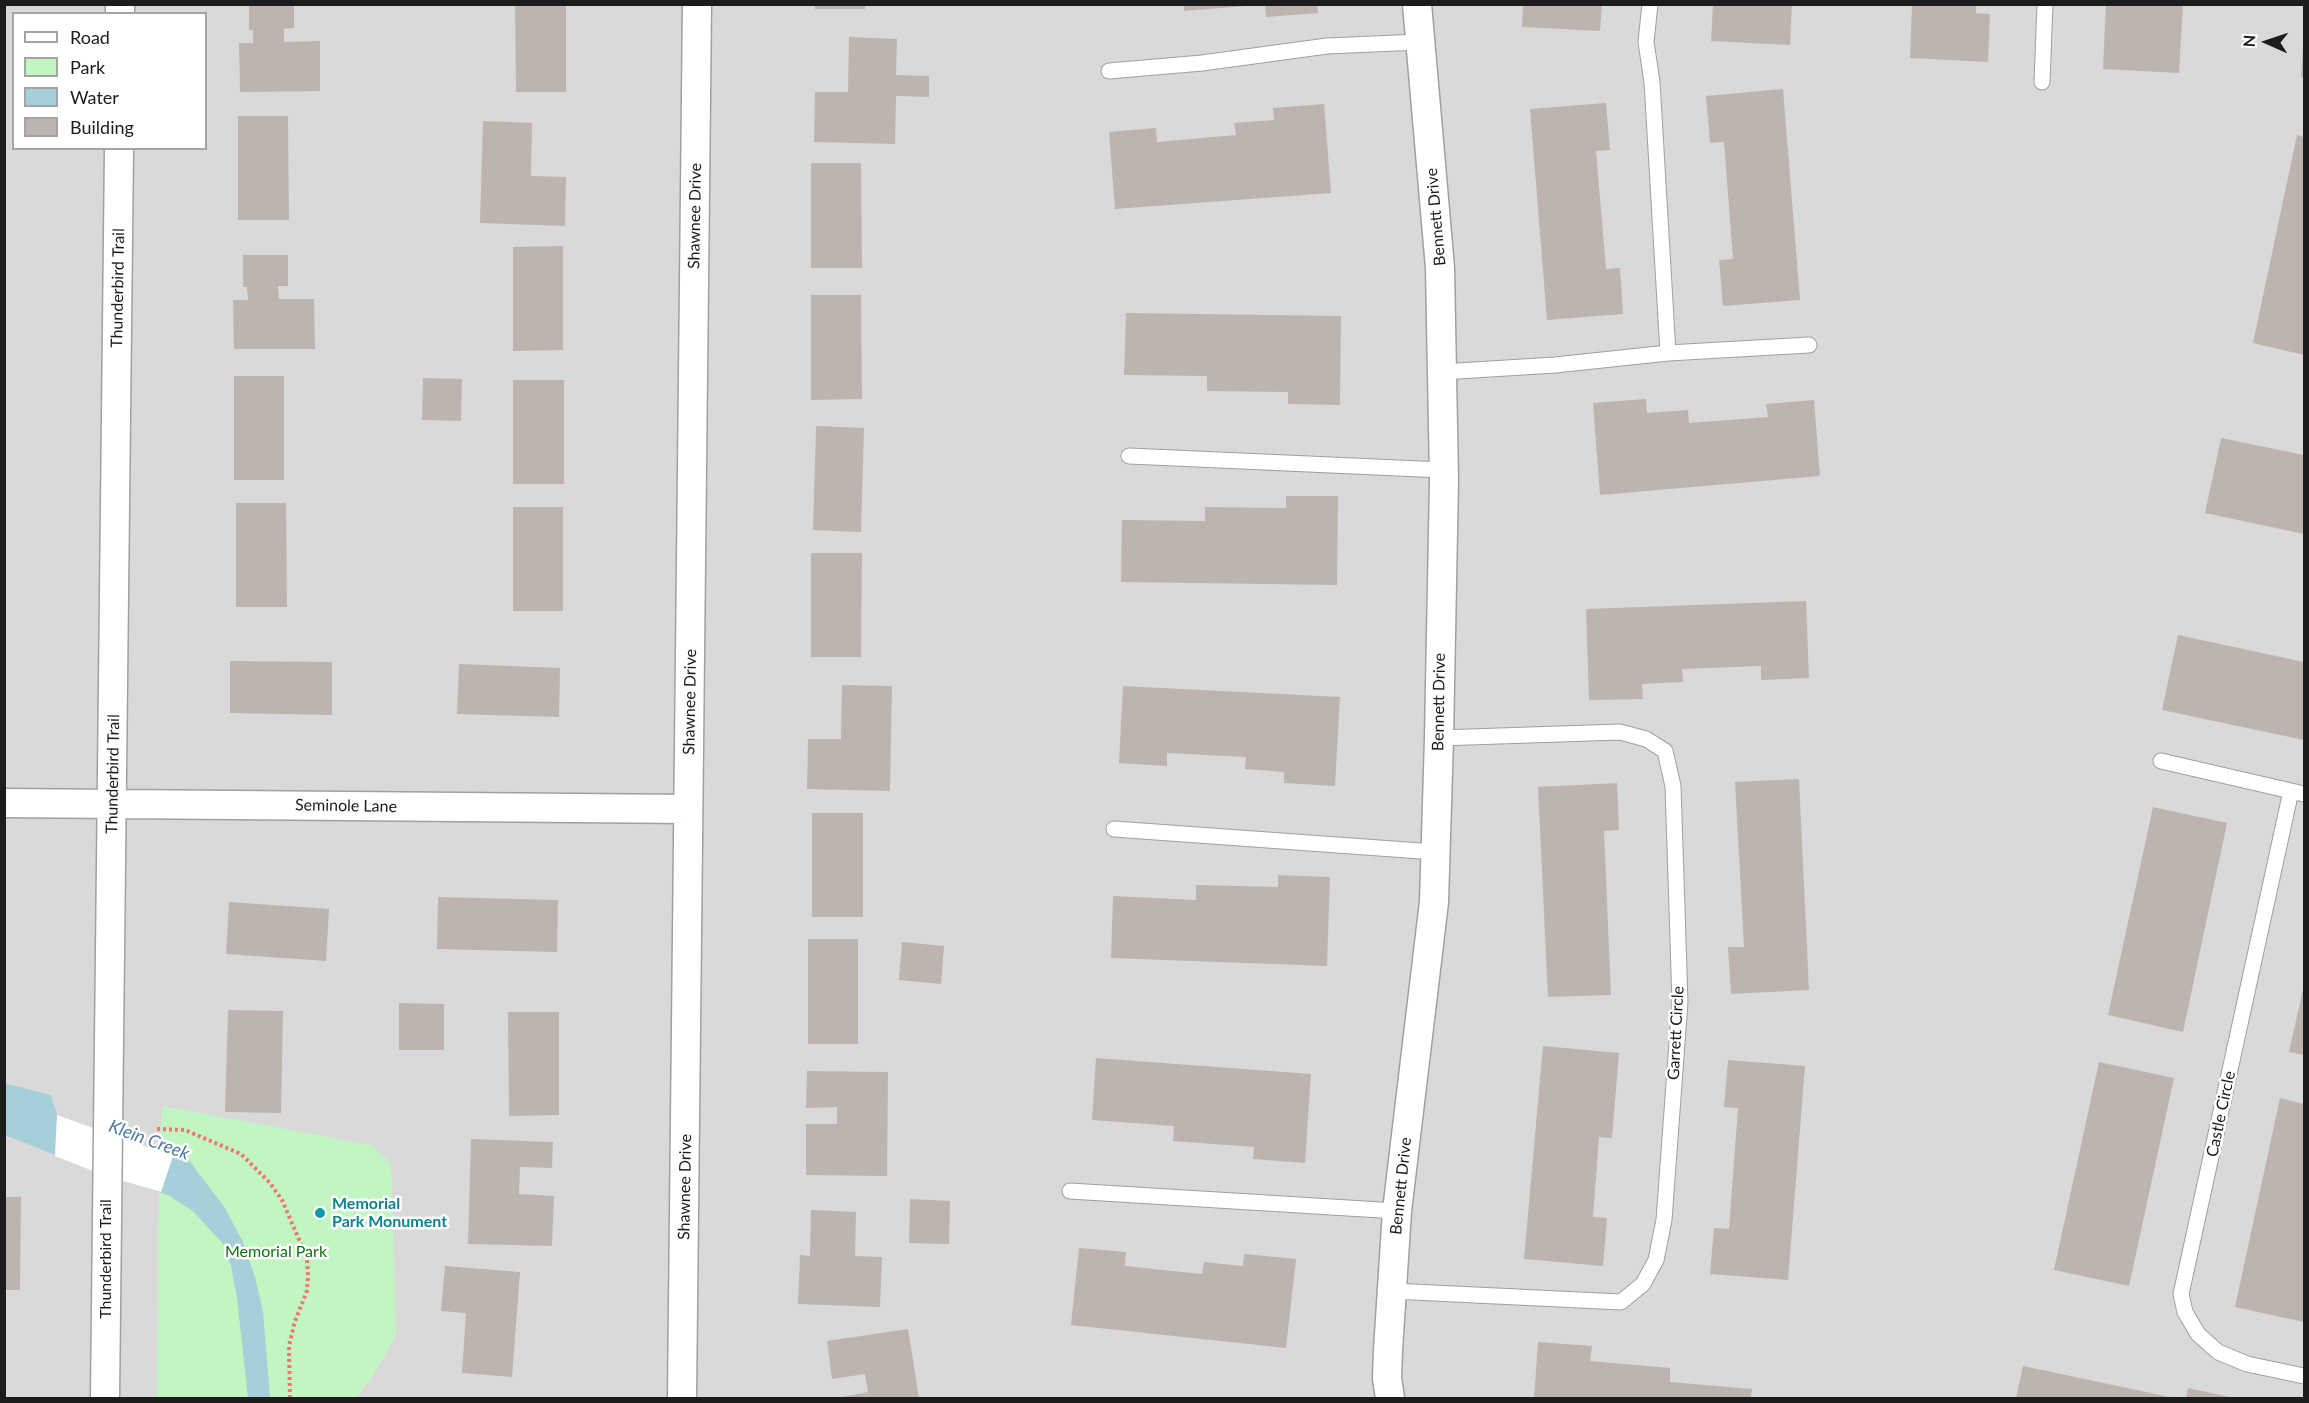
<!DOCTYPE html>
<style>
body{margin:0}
#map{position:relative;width:2309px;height:1403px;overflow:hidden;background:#ede9e3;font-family:Lato,sans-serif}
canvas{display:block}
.frame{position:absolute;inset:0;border:6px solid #1c1c1c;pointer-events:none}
.legend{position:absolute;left:12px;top:12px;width:195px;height:138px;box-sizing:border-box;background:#fff;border:2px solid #a4a4a4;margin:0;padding:8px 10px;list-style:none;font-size:18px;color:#1c1c1c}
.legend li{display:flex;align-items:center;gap:12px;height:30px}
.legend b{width:30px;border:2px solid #a4a4a4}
.north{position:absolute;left:2237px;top:12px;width:60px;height:60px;-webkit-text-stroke:4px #fff;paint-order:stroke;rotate:273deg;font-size:16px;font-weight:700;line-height:24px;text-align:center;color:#1c1c1c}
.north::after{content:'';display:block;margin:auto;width:21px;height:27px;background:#1c1c1c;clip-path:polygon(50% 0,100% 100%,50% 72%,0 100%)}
</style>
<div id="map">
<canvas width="2309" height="1403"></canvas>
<div class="frame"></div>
<ul class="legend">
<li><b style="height:8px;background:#fff"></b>Road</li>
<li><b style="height:16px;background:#c1f6c2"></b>Park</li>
<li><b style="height:16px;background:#a5d0d9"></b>Water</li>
<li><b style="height:16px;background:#bdb4af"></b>Building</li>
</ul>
<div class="north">N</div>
</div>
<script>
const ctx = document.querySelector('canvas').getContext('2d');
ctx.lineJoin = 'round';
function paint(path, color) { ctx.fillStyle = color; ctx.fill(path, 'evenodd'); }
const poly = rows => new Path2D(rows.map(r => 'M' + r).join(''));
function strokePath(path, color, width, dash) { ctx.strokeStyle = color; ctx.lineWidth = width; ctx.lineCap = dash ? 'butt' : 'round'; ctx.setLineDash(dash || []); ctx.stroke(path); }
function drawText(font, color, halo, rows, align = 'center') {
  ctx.font = font + ' Lato,sans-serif'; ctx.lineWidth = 5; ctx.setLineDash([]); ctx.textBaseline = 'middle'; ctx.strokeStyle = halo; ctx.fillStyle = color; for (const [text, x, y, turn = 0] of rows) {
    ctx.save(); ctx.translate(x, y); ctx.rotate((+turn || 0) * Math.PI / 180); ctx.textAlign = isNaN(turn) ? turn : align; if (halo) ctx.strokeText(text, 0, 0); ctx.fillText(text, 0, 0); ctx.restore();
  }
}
const residential = poly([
 [5,5,2304,5,2304,1398,355,1398,370,1380,396,1335,162,1107,159,1195,157,1398,5,1398],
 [14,14,206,14,206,148,14,148]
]);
const park = poly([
 [162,1106,371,1145,391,1163,396,1335,370,1380,355,1398,157,1398,159,1195]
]);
const water = poly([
 [4,1083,51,1095,57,1115,175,1156,188,1159,225,1208,242,1240,255,1277,263,1311,270,1398,248,1398,237,1298,231,1266,224,1245,194,1212,168,1195,106,1175,5,1135]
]);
const pier = poly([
 [57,1115,173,1156,161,1192,106,1176,55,1156]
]);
const building = poly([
 [249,4,294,4,294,28,284,29,284,42,320,41,320,91,240,92,239,43,253,43,253,30,249,30],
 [515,4,566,4,566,92,516,92],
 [815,4,865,4,865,9,815,9],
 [1184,4,1246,4,1246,6,1184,11],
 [1265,4,1317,4,1318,13,1266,17],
 [1523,4,1602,4,1600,31,1522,27],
 [1713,4,1792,4,1790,45,1711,41],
 [1912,4,1976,4,1976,13,1990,14,1988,62,1910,58],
 [2106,4,2183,4,2179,73,2103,69],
 [849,37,897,39,896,75,929,76,929,97,896,96,895,144,814,142,815,92,848,92],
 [2303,48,2304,48,2304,77,2301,77],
 [1783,89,1800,300,1723,306,1719,260,1733,259,1724,142,1710,143,1706,96],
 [1606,103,1610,150,1596,151,1606,269,1620,268,1623,314,1547,320,1530,109],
 [1324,104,1331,193,1115,209,1109,132,1156,128,1157,142,1236,135,1234,123,1274,120,1273,108],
 [238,116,288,116,289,220,238,220],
 [483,121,532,123,531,176,566,177,565,226,480,223],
 [2297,135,2304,137,2304,355,2253,343],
 [811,163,861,163,862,268,811,268],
 [563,246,563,350,513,351,513,247],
 [243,255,288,255,288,286,278,286,279,299,314,299,315,349,234,349,233,300,248,300,247,287,243,287],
 [811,295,861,295,862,399,811,400],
 [1126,313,1341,316,1340,405,1288,404,1288,392,1207,391,1207,376,1124,375],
 [234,376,284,376,284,480,234,480],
 [423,378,462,379,461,421,422,420],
 [513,380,564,380,564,484,513,484],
 [1646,399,1647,413,1688,410,1689,423,1768,417,1766,404,1814,400,1820,476,1600,495,1593,403],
 [816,426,864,428,861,532,813,530],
 [2221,438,2304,455,2304,534,2205,513],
 [1286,496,1338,496,1337,585,1121,582,1122,520,1205,521,1205,507,1286,508],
 [236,503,286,503,287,607,236,607],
 [513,507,563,507,563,611,513,611],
 [811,553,862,553,861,657,811,657],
 [1806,601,1809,678,1761,680,1761,666,1682,669,1683,682,1642,684,1643,699,1589,700,1586,609],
 [2178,635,2304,662,2304,740,2162,710],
 [230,661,332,662,332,715,230,713],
 [459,664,560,668,559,717,457,714],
 [842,685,892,686,890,791,807,789,808,739,841,739],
 [1123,686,1340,697,1335,786,1284,783,1284,772,1245,769,1246,757,1167,753,1167,766,1119,763],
 [1799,779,1809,990,1731,994,1728,947,1744,947,1735,782],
 [1617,783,1619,830,1604,831,1611,995,1548,997,1538,787],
 [2153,807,2227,823,2183,1032,2108,1015],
 [812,813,863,813,863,917,812,917],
 [1278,875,1330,877,1327,966,1111,958,1113,896,1196,900,1196,885,1278,887],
 [438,897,558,900,557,952,437,949],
 [229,902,329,909,326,961,226,954],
 [808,939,858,939,858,1044,808,1044],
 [902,942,944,946,941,984,899,980],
 [2304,985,2304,1055,2289,1052],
 [399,1003,444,1004,444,1050,399,1050],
 [228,1010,283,1011,281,1113,225,1112],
 [508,1012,559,1012,559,1115,509,1116],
 [1543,1046,1619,1053,1612,1138,1599,1137,1593,1217,1607,1218,1603,1266,1524,1259],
 [1096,1058,1311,1074,1305,1163,1253,1159,1254,1147,1173,1141,1174,1126,1092,1120],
 [1728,1060,1805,1066,1788,1280,1710,1274,1714,1228,1729,1229,1738,1108,1724,1107],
 [2099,1062,2174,1078,2129,1286,2054,1270],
 [807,1071,888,1072,887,1176,806,1175,806,1124,837,1124,837,1107,806,1108],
 [2280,1098,2304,1104,2304,1322,2235,1307],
 [471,1139,553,1142,552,1168,520,1167,519,1194,554,1196,552,1246,468,1244],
 [4,1197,21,1197,20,1290,4,1290],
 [910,1199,950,1201,949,1244,909,1243],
 [811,1210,856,1212,855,1256,882,1257,880,1307,798,1304,800,1255,810,1256],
 [1079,1248,1126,1252,1125,1266,1202,1274,1204,1262,1243,1266,1244,1254,1296,1259,1286,1348,1071,1325],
 [445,1266,520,1272,512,1377,462,1373,466,1313,441,1311],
 [908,1329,919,1398,837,1398,868,1392,865,1374,832,1379,827,1341],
 [1538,1342,1592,1346,1590,1361,1670,1368,1670,1382,1752,1389,1751,1398,1534,1398],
 [2023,1366,2170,1397,2170,1398,2016,1398],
 [2188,1388,2234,1398,2186,1398]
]);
const path = poly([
 [157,1129,185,1130,241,1154,270,1183,282,1200,307,1258,308,1277,307,1291,295,1321,289,1346,290,1398]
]);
const service = poly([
 [1109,71,1202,63,1327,46,1420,42],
 [2042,82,2045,4],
 [1668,353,1809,345],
 [1442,372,1555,365,1668,353,1652,82,1646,42,1650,4],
 [1129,456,1443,470],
 [2161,761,2291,791],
 [2304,794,2291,791,2181,1294,2185,1312,2198,1334,2218,1352,2247,1364,2304,1376],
 [1114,829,1435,852],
 [1070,1191,1397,1211],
 [1392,1291,1621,1302,1643,1284,1656,1260,1664,1220,1680,1002,1673,786,1665,751,1646,739,1620,732,1439,738]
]);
const minor = poly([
 [120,14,120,4],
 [4,803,688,809],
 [105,1398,119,148],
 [682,1398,697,4],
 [1390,1398,1387,1378,1388,1350,1397,1211,1434,902,1439,738,1444,480,1440,268,1417,4]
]);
const markers = [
 [320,1213,6,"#0f9aa8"]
];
const streetNames = [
 ["Shawnee Drive",695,216,-89],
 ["Bennett Drive",1436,217,-95],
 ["Thunderbird Trail",118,288,-89],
 ["Shawnee Drive",690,702,-89],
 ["Bennett Drive",1439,702,-89],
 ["Thunderbird Trail",113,774,-89],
 ["Seminole Lane",346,806,1],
 ["Garrett Circle",1676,1033,-87],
 ["Castle Circle",2221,1114,-78],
 ["Bennett Drive",1401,1186,-84],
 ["Shawnee Drive",685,1187,-89],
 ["Thunderbird Trail",106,1259,-90]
];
const cultureNames = [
 ["Memorial",332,1204],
 ["Park Monument",332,1222]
];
const parkNames = [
 ["Memorial Park",276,1252]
];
const waterNames = [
 ["Klein Creek",149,1140,20]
];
paint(residential, '#dad9d9');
paint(park, '#c1f6c2');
paint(water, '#a5d0d9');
paint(pier, '#fff');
paint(building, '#bdb4af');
strokePath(service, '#a0a0a0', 17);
strokePath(minor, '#a0a0a0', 31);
strokePath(path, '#f1766f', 4, [3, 3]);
strokePath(service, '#fff', 15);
strokePath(minor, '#fff', 28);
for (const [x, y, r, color] of markers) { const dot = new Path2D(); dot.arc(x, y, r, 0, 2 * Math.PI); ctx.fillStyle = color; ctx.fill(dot); strokePath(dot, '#fff', 2); }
drawText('16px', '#1c1c1c', '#fff', streetNames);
drawText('bold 16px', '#0d838f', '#fff', cultureNames, 'left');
drawText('16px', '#117314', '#fff', parkNames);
drawText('italic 18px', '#4c7a9f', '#fff', waterNames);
</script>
